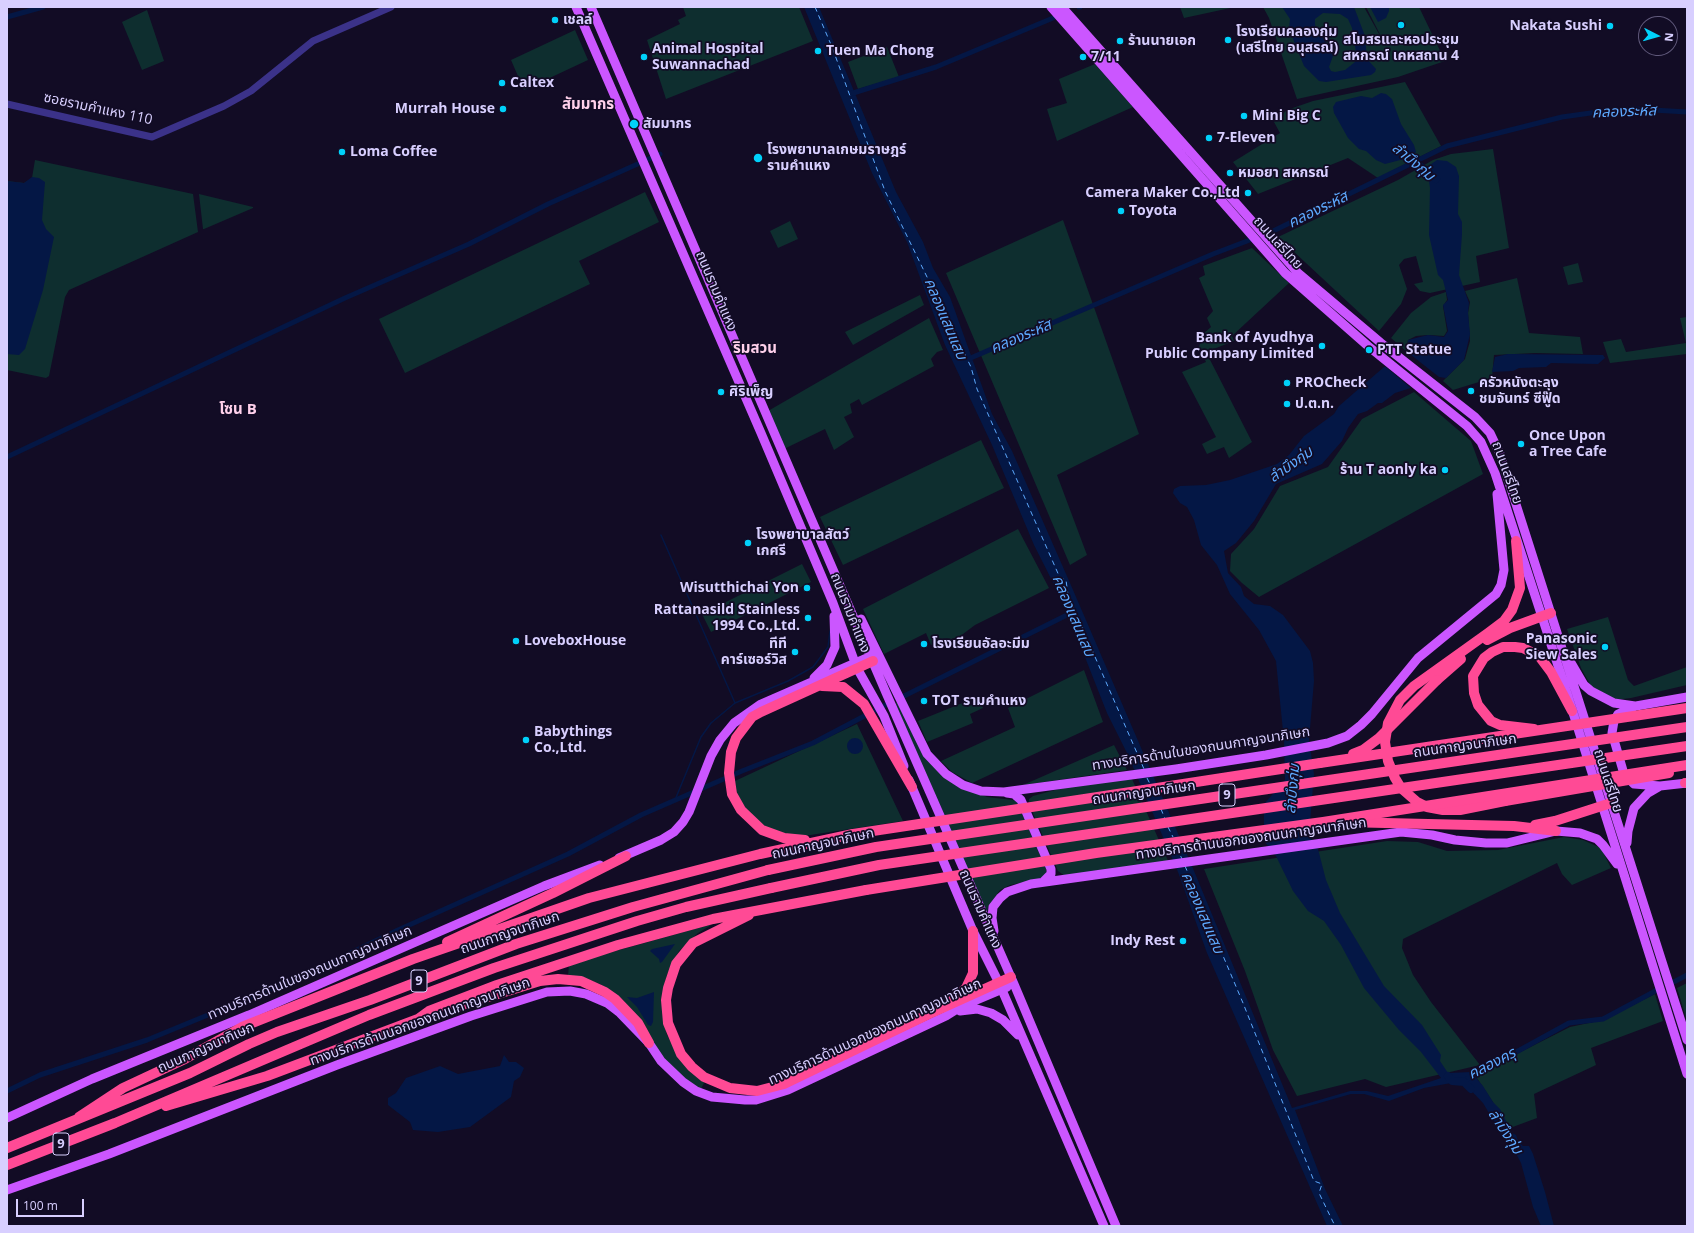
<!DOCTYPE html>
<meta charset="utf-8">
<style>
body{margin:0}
#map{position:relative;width:1694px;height:1233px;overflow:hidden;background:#120c25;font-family:"Open Sans",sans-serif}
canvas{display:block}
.frame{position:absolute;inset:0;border:8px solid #d8cfff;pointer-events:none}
.north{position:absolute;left:1638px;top:16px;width:40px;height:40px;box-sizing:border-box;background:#120c25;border:1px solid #615a7c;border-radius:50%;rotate:96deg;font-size:11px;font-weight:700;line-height:16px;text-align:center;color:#d8cfff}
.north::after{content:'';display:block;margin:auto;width:14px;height:18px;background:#00d1fa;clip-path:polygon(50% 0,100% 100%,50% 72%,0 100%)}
.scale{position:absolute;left:16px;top:1199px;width:68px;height:18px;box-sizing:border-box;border:2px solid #d8cfff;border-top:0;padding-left:5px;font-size:12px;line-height:14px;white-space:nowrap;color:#d8cfff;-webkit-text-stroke:3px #120c25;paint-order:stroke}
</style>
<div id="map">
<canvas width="1694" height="1233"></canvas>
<div class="frame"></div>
<div class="north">N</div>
<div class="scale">100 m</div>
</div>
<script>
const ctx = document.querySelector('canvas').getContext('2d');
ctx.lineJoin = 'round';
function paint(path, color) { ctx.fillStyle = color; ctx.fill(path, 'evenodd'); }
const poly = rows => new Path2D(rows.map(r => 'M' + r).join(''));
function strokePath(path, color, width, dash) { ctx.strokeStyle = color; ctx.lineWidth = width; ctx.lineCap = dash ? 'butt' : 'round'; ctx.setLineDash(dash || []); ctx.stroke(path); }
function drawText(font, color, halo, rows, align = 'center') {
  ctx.font = font + ' "Open Sans","Noto Sans Thai",sans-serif'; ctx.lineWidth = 3.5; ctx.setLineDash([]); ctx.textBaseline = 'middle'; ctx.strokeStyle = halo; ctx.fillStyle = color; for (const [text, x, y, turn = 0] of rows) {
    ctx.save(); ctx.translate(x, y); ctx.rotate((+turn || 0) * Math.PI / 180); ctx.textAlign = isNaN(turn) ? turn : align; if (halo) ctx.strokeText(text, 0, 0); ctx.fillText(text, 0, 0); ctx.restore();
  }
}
const green = poly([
 [683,7,799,7,813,41,666,99,647,40,680,24,678,20,686,16],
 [1180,7,1246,7,1235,7,1184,18],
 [1263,7,1364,7,1388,50,1366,7,1419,7,1445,61,1398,77,1297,99,1269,18],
 [147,10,164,61,142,70,122,22],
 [575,30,588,60,524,90,511,60],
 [887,47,899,77,858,89,848,62],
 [1095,64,1133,107,1057,141,1047,109,1067,103,1059,79],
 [1405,82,1441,146,1378,178,1348,158,1258,194,1233,162,1280,133,1274,122,1287,110,1313,101],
 [1493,149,1509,248,1476,256,1480,282,1430,293,1420,291,1414,284,1423,282,1416,256,1404,259,1399,265,1407,289,1401,304,1379,331,1278,237,1398,180,1433,160,1451,154],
 [35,160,193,194,198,232,69,290,65,297,49,376,46,378,7,370,7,181,24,183,32,178],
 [645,192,659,222,579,261,590,284,405,373,379,319],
 [199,194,253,207,253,208,204,229,203,229],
 [1063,220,1139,434,1057,475,1087,555,1070,565,946,273],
 [790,221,798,239,778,248,770,231],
 [1252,248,1289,283,1232,336,1234,341,1206,352,1252,442,1229,458,1224,447,1207,454,1202,444,1216,437,1182,372,1206,362,1199,347,1203,334,1211,327,1207,318,1213,311,1199,278,1205,275,1203,266],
 [1578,263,1583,282,1568,285,1563,267],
 [1517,278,1529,333,1580,337,1583,354,1535,353,1494,355,1492,378,1453,390,1443,381,1465,359,1470,341,1468,313,1470,302,1465,291],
 [1446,292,1447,300,1443,306,1447,331,1444,336,1428,335,1416,336,1408,340,1406,351,1391,338,1411,313,1431,297],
 [920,295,924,305,853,345,845,332],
 [1687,317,1687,354,1610,363,1603,342,1621,339,1626,352,1686,343,1680,318],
 [929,318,943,350,937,352,931,359,934,366,862,405,859,399,850,404,852,413,844,417,854,437,834,450,825,429,784,449,768,411],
 [1414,392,1471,441,1483,474,1259,597,1242,583,1230,571,1231,554,1254,529,1280,486,1328,467,1362,419],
 [981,440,1004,488,843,565,820,517],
 [1018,529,1049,588,975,625,959,637,931,645,926,633,884,654,863,609],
 [802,564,811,582,711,632,702,614],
 [1608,617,1628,680,1634,686,1687,667,1687,685,1631,698,1614,700,1602,695,1591,686,1581,668,1567,629],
 [1084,670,1103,722,972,783,952,772,941,761,1015,727,1008,708],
 [898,701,920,747,962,786,987,797,1013,800,1017,802,1046,869,1046,875,1040,879,1010,885,1000,890,988,907,987,916,942,809,916,755,895,704],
 [980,701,983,708,970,714,973,723,927,742,918,721,965,702,967,707],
 [857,724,903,821,797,837,763,827,743,805,736,793,735,781],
 [1114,745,1127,770,1023,785],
 [1132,779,1169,863,1065,876,1058,871,1029,804,1029,799,1033,796,1070,786],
 [1564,837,1583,840,1601,848,1611,868,1572,885,1562,874,1557,863,1403,939,1402,948,1413,975,1431,1002,1480,1065,1386,1087,1365,1079,1297,1096,1273,1050,1245,971,1204,869,1387,841,1418,842,1447,851,1498,850],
 [713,924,698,933,679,951,667,975,662,996,663,1019,667,1035,681,1060,705,1081,700,1091,691,1085,662,1056,623,1000,600,984,587,979,568,976,569,965,576,962],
 [1687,983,1687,1021,1677,988],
 [1655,994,1663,1021,1591,1048,1596,1065,1534,1094,1537,1118,1510,1128,1475,1075,1570,1027,1603,1020]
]);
const water = poly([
 [804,7,819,7,896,192,923,242,933,268,950,297,992,414,1012,451,1070,583,1192,866,1292,1108,1350,1091,1367,1091,1388,1096,1441,1078,1421,1052,1399,1030,1364,988,1341,945,1324,921,1308,911,1293,891,1276,856,1264,841,1264,804,1285,780,1284,741,1276,661,1259,630,1230,594,1217,565,1201,545,1194,520,1187,507,1180,503,1173,493,1174,489,1180,486,1206,485,1230,480,1277,464,1289,455,1304,436,1334,414,1339,406,1384,367,1386,367,1411,388,1395,393,1382,403,1378,403,1367,411,1358,414,1348,428,1342,441,1322,464,1276,484,1254,521,1236,543,1224,551,1228,573,1241,587,1244,596,1254,604,1270,606,1283,615,1310,651,1313,663,1314,681,1309,740,1314,774,1309,835,1318,849,1326,880,1340,913,1384,986,1422,1025,1441,1055,1440,1061,1448,1073,1471,1072,1483,1086,1493,1102,1500,1109,1512,1133,1516,1135,1518,1141,1523,1146,1529,1146,1533,1154,1545,1192,1554,1226,1541,1226,1533,1207,1521,1163,1507,1136,1502,1135,1483,1103,1462,1081,1424,1088,1389,1101,1364,1094,1351,1094,1295,1110,1325,1189,1343,1226,1327,1226,1207,953,1178,872,1127,753,1107,713,1079,642,1077,640,1075,632,1076,628,1034,545,992,445,945,345,907,242,872,173],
 [1282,7,1354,7,1365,36,1367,59,1376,69,1375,72,1371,75,1326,82,1319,81,1304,66,1289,29,1290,19],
 [1323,13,1340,14,1348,19,1352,28,1356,52,1355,62,1345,70,1335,72,1331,71,1329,67,1333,56,1331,49,1316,29,1315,24,1315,19],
 [1370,7,1389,7,1389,11,1386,18,1378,22],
 [1381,93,1386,94,1392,99,1401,124,1414,145,1416,152,1412,157,1385,164,1376,160,1366,151,1359,149,1348,138,1334,113,1333,107,1336,102,1361,96,1372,98],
 [1437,160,1447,161,1456,167,1459,176,1458,214,1462,222,1462,234,1459,275,1469,303,1468,313,1470,334,1464,360,1446,378,1439,377,1406,351,1408,340,1428,335,1444,337,1448,331,1443,305,1448,300,1443,280,1438,275,1429,235,1430,188,1427,167],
 [32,177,39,178,45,182,42,220,46,229,54,237,43,290,25,349,19,355,7,354,7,181,24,183],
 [1508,354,1603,355,1605,358,1598,364,1551,363,1546,367,1519,368,1513,371,1492,372,1495,357],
 '847 746a8 8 0 1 1 16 0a8 8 0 1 1-16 0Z',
 [675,944,662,962,660,963,659,959,650,951,652,949],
 [654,992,653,1022,651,1026,648,1025,637,1007,627,997,637,998],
 [504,1055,509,1062,516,1062,524,1068,520,1077,514,1081,511,1097,470,1127,438,1132,413,1130,410,1122,388,1105,388,1098,396,1093,406,1078,440,1066,458,1074,500,1066]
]);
const stream = poly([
 [661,535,735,703],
 [675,800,701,737,711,723,735,703,788,681,813,667,828,647,830,631]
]);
const canal = poly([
 [1079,7,1080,7],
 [7,17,43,7],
 [850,94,936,67,1053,18],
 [1263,236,1447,146,1562,117,1605,111,1636,109,1687,112],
 [966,360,1213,254,1255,238],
 [7,457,345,298,469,244,548,204,660,154],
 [898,699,1071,613],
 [1668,985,1687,975],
 [1467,1079,1569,1023,1603,1019,1661,988],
 [7,1091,40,1075,147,1040,305,975,398,930,568,854,641,815,742,771,813,743,891,702]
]);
const river = poly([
 [1402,152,1436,179],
 [1448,1076,1452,1081,1464,1082,1471,1089]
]);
const ferry = poly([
 [815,7,832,47,885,191,971,367,977,389,1060,578,1066,580,1068,595,1144,769],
 [1147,778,1150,784],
 [1154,792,1157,800],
 [1161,809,1165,819],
 [1168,827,1173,837],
 [1177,848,1182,859],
 [1185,866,1243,1003,1314,1181,1322,1184,1319,1193,1335,1226]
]);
const minor = poly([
 [7,104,152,137,224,106,251,91,313,41,391,7]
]);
const major = poly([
 [576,7,761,433,833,603,857,668,884,716,904,766],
 [591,7,887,695,1014,984,1116,1226],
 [1051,7,1285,273,1368,346,1467,426,1481,442,1495,473,1563,681,1687,1074],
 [1062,7,1298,273,1381,343,1475,417,1490,433,1500,454,1687,1040],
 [861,619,927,754,946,774,963,785,981,791,1004,792,1176,769,1266,755,1328,743,1347,736,1361,725,1372,714,1418,658,1496,594,1501,585,1504,570,1497,494],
 [1570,661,1584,685,1591,691,1614,703,1635,706],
 [814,678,827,665,835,647,834,616],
 [1687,697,1636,706,1618,714,1614,721,1612,733,1624,774,1634,784,1660,786,1687,783],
 [909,780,973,931,999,983,1104,1226],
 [1007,793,1014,794,1021,800,1051,869,1051,874,1044,881],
 [1627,843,1628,831,1634,808,1648,793,1660,786],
 [619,858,661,840,674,832,683,822,689,812,711,756,720,740,734,723,761,704,871,656],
 [994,931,992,918,993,907,1000,898,1007,892,1031,884,1401,832,1432,835,1455,840,1486,843,1507,843,1556,831,1580,833,1597,839,1603,845,1617,864],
 [960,1011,977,1009,991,1013,1003,1020,1018,1035],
 [7,1118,92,1079,249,1015,544,886,600,865],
 [7,1190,109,1154,337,1065,471,1016,547,992,570,991,586,994,607,1003,620,1013,649,1043,661,1061,683,1082,696,1091,712,1097,745,1100,756,1100,788,1090,946,1016,962,1006,1007,987]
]);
const highway = poly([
 [1487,640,1510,628,1551,613],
 [1437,680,1461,659],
 [822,686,843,687,864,704,912,787],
 [1534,729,1500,725,1491,721,1478,705,1474,693,1473,676,1484,658,1492,652,1503,647,1515,647,1523,648,1539,656,1551,672,1572,711],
 [1685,783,1687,783],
 [1144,790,1320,763],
 [1505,801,1460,810,1443,810,1427,807,1417,802,1401,788,1395,778,1388,761,1385,742,1388,723,1400,700,1414,686,1488,633,1504,621,1512,610,1520,588,1516,541],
 [1343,822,1514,826,1556,831],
 [1535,825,1555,821,1611,803],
 [805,840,784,838,762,830,741,810,732,794,729,773,731,752,736,738,752,717,761,712,873,661],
 [749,915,693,943,676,964,668,988,666,1000,668,1023,681,1054,692,1067,704,1077,730,1088,757,1091,784,1084,929,1014,1011,977],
 [447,942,553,893,626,856],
 [951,1001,966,988,973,973,973,931],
 [456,1007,540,981,558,979,581,981,605,992,615,999,638,1023,649,1043],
 [166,1106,267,1076,418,1019,429,1011,497,985,618,945,713,919,866,890],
 [79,1117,123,1088,185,1059,242,1027,413,959,589,898,760,854,853,834],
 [7,1148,190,1073,249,1044,277,1032,370,1000,516,944,633,907,768,870],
 [7,1165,115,1123,369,1015,494,968,637,921,686,907,771,888]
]);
const highwayBridge = poly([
 [1353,754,1363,750,1379,738,1437,680],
 [1320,763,1687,708],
 [1505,801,1669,773],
 [853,834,1144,790],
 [768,870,876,847,1687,727],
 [771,888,879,865,1687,746],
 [866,890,1096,853,1323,822,1687,765]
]);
const markers = [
 [555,20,4,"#00d1fa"],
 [1401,25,4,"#00d1fa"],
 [1610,26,4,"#00d1fa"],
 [1228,40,4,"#00d1fa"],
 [1120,41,4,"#00d1fa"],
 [818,51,4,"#00d1fa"],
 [644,57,4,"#00d1fa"],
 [1083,57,4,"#00d1fa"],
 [502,83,4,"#00d1fa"],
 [503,109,4,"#00d1fa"],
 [1244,116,4,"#00d1fa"],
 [634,124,5,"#00d1fa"],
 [1209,138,4,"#00d1fa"],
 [342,152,4,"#00d1fa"],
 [758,158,5,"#00d1fa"],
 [1230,173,4,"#00d1fa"],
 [1248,193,4,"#00d1fa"],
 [1121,211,4,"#00d1fa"],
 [1322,346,4,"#00d1fa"],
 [1369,350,4,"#00d1fa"],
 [1287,383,4,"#00d1fa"],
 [1471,391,4,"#00d1fa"],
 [721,392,4,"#00d1fa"],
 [1287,404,4,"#00d1fa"],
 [1521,444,4,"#00d1fa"],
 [1445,470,4,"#00d1fa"],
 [748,543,4,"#00d1fa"],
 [807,588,4,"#00d1fa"],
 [808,618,4,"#00d1fa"],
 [516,641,4,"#00d1fa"],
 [924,644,4,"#00d1fa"],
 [1605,647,4,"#00d1fa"],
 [795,652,4,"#00d1fa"],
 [924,701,4,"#00d1fa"],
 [526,740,4,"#00d1fa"],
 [1183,941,4,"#00d1fa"]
];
const shields = [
 [1227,795,16],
 [419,981,16],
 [61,1144,16]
];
const shieldNames = [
 ["9",1227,795],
 ["9",419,981],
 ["9",61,1144]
];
const poiNames = [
 ["เชลล์",563,20],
 ["Nakata Sushi",1602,26,"right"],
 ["โรงเรียนคลองกุ่ม",1236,32],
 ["(เสรีไทย อนุสรณ์)",1236,48],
 ["สโมสรและหอประชุม",1401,40,"center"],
 ["สหกรณ์ เคหสถาน 4",1401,56,"center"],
 ["ร้านนายเอก",1128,41],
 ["Animal Hospital",652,49],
 ["Suwannachad",652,65],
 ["Tuen Ma Chong",826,51],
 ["7/11",1091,57],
 ["Caltex",510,83],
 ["Murrah House",495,109,"right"],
 ["Mini Big C",1252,116],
 ["สัมมากร",643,124],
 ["7-Eleven",1217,138],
 ["โรงพยาบาลเกษมราษฎร์",767,150],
 ["รามคำแหง",767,166],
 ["Loma Coffee",350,152],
 ["หมอยา สหกรณ์",1238,173],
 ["Camera Maker Co.,Ltd",1240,193,"right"],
 ["Toyota",1129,211],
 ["Bank of Ayudhya",1314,338,"right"],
 ["Public Company Limited",1314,354,"right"],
 ["PTT Statue",1377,350],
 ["PROCheck",1295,383],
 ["ครัวหนังตะลุง",1479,383],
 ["ชมจันทร์ ซีฟู๊ด",1479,399],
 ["ศิริเพ็ญ",729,392],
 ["ป.ต.ท.",1295,404],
 ["Once Upon",1529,436],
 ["a Tree Cafe",1529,452],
 ["ร้าน T aonly ka",1437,470,"right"],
 ["โรงพยาบาลสัตว์",756,535],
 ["เกศรี",756,551],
 ["Wisutthichai Yon",799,588,"right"],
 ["Rattanasild Stainless",800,610,"right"],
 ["1994 Co.,Ltd.",800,626,"right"],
 ["Panasonic",1597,639,"right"],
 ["Siew Sales",1597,655,"right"],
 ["LoveboxHouse",524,641],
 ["ทีที",787,644,"right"],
 ["คาร์เซอร์วิส",787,660,"right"],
 ["โรงเรียนอัลอะมีม",932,644],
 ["TOT รามคำแหง",932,701],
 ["Babythings",534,732],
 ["Co.,Ltd.",534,748],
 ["Indy Rest",1175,941,"right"]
];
const streetNames = [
 ["ซอยรามคำแหง 110",98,109,12],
 ["ถนนเสรีไทย",1278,243,48],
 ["ถนนรามคำแหง",716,291,67],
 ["ถนนเสรีไทย",1507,473,70],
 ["ถนนรามคำแหง",850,613,68],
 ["ถนนกาญจนาภิเษก",1465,746,-8],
 ["ทางบริการด้านในของถนนกาญจนาภิเษก",1201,749,-9],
 ["ถนนเสรีไทย",1608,781,72],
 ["ถนนกาญจนาภิเษก",1144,793,-8],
 ["ทางบริการด้านนอกของถนนกาญจนาภิเษก",1251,839,-8],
 ["ถนนกาญจนาภิเษก",823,844,-12],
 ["ถนนรามคำแหง",980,909,66],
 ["ถนนกาญจนาภิเษก",510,933,-19],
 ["ทางบริการด้านในของถนนกาญจนาภิเษก",310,973,-23],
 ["ทางบริการด้านนอกของถนนกาญจนาภิเษก",420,1022,-20],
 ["ทางบริการด้านนอกของถนนกาญจนาภิเษก",875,1032,-25],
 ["ถนนกาญจนาภิเษก",206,1048,-24]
];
const neighbourhoodNames = [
 ["สัมมากร",588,105],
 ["ริมสวน",755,349],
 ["โซน B",238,410]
];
const waterNames = [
 ["คลองระหัส",1624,112,-2],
 ["ลำบึงกุ่ม",1413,162,40],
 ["คลองระหัส",1318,210,-26],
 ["คลองแสนแสบ",945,319,67],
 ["คลองระหัส",1021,337,-23],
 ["ลำบึงกุ่ม",1291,465,-35],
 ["คลองแสนแสบ",1073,616,67],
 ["ลำบึงกุ่ม",1293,789,-85],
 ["คลองแสนแสบ",1202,913,67],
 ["คลองครุ",1492,1064,-27],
 ["ลำบึงกุ่ม",1505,1132,57]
];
paint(green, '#0e2e2f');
paint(water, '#041745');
strokePath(stream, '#041745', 1.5);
strokePath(canal, '#041745', 5);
strokePath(river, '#041745', 8);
strokePath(ferry, '#5da9ff', 1, [5, 4]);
strokePath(minor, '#3b3289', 7);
strokePath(major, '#cb56ff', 9);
strokePath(highway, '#ff4a95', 10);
strokePath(highwayBridge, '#ff4a95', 10);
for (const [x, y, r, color] of markers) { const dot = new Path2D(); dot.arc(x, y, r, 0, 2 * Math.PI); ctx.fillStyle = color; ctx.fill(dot); strokePath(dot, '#120c25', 1.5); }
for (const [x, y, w] of shields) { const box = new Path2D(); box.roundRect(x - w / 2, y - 11, w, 22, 3); ctx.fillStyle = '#120c25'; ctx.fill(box); strokePath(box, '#d8cfff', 1); }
drawText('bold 13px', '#d8cfff', null, shieldNames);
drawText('bold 14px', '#d8cfff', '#120c25', poiNames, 'left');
drawText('14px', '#d8cfff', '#120c25', streetNames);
drawText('bold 15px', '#ffd1eb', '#120c25', neighbourhoodNames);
drawText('italic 15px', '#5da9ff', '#120c25', waterNames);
</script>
